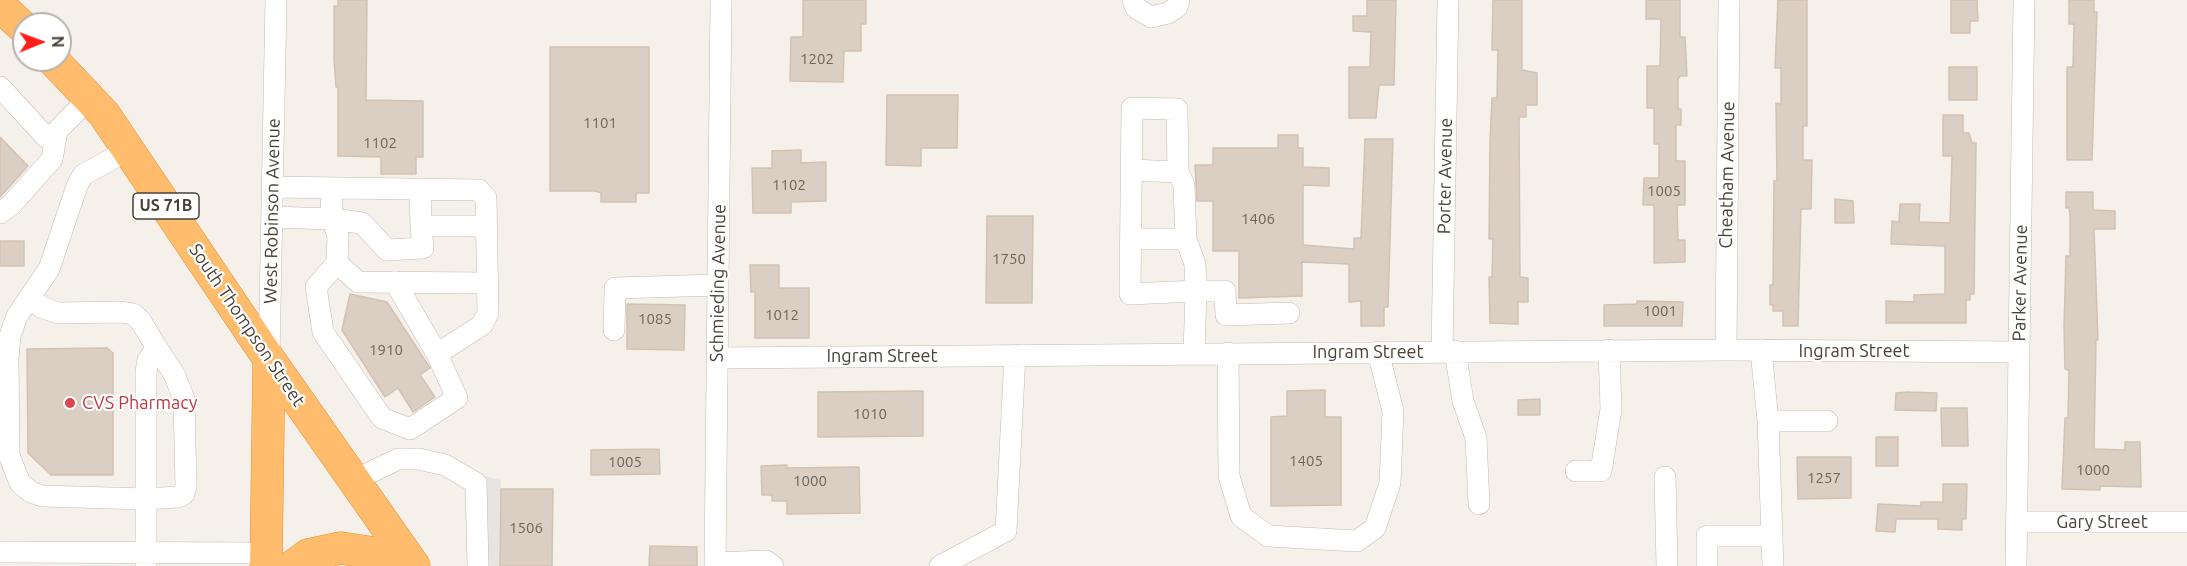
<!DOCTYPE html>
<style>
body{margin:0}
#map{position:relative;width:2187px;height:566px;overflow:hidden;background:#f5f1ea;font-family:Ubuntu,sans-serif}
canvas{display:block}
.north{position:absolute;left:12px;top:12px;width:60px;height:60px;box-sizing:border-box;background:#fff;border:2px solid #b7b3af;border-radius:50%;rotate:89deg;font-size:16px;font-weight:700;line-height:24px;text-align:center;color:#4a4138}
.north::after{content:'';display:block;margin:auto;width:21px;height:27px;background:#ff1f18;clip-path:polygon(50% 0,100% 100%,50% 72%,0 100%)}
</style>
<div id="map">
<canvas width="2187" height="566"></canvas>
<div class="north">N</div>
</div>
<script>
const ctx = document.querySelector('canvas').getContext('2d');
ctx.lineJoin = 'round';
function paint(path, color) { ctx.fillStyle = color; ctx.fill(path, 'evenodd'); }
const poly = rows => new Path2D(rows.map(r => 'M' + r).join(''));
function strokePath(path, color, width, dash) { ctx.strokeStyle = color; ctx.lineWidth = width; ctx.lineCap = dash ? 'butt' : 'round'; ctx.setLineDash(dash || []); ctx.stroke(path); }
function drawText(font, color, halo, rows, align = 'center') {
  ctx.font = font + ' Ubuntu,sans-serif'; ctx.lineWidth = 4.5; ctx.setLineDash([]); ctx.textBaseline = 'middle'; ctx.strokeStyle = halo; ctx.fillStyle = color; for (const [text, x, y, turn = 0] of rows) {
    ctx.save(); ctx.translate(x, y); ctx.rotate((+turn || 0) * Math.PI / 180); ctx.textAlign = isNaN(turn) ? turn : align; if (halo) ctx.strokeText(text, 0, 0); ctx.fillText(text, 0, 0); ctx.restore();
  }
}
const parking = poly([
 [468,472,501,480,500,566,467,566]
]);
const building = poly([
 [338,0,367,0,366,100,423,101,423,157,416,157,416,174,381,174,381,157,338,156,338,87,336,87,334,59,334,6,338,6,338,0],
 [803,0,866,0,866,24,861,24,861,51,844,51,843,82,790,81,791,37,803,37,803,0],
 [1367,0,1396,0,1394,85,1379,85,1376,118,1349,118,1349,67,1370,67,1371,32,1353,31,1353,16,1367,16,1367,0],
 [1493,0,1522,0,1522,70,1537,73,1537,105,1526,105,1526,117,1519,117,1520,277,1528,278,1528,302,1518,302,1518,324,1490,323,1489,277,1492,277,1493,239,1489,239,1490,142,1492,98,1497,98,1498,50,1492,50,1493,0],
 [1646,0,1680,0,1680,37,1685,37,1687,76,1680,76,1678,80,1678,109,1681,109,1681,125,1676,125,1676,161,1685,161,1685,205,1677,205,1678,240,1685,240,1685,262,1654,263,1654,205,1643,205,1644,178,1659,178,1659,144,1654,144,1654,108,1647,108,1647,66,1660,66,1661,19,1646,19,1646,0],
 [1778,0,1807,0,1807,126,1803,126,1803,160,1812,160,1811,209,1801,209,1798,326,1783,326,1783,311,1773,311,1773,305,1770,305,1770,285,1773,285,1774,181,1777,181,1776,103,1781,104,1781,68,1775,68,1778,0],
 [1951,0,1977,0,1978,21,1970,21,1970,33,1951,33,1951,0],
 [2069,0,2094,0,2094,12,2097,12,2092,160,2067,160,2067,67,2073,67,2074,24,2069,24,2069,0],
 [550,47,649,47,649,193,636,193,636,202,601,202,601,193,595,191,550,191,550,47],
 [1949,67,1977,67,1977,100,1949,100,1949,67],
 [887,95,958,95,957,148,921,148,921,166,886,165,887,95],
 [1943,115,1963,115,1963,133,1969,133,1972,143,1976,143,1974,294,1970,294,1970,300,1966,300,1966,323,1886,323,1886,301,1914,302,1914,295,1945,294,1945,246,1891,244,1892,221,1899,222,1900,204,1920,204,1919,222,1950,223,1952,156,1943,156,1943,115],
 [1278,135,1298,135,1298,148,1303,148,1303,167,1329,168,1329,186,1303,185,1303,245,1354,249,1354,238,1361,238,1365,139,1393,139,1388,307,1384,307,1384,326,1361,326,1361,301,1349,302,1349,264,1302,262,1302,296,1239,298,1239,251,1213,251,1213,201,1197,201,1195,165,1213,165,1213,148,1278,148,1278,135],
 [0,137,28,166,0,197,0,137],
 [801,150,801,163,826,162,826,201,791,202,791,213,753,213,752,168,772,168,772,151,801,150],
 [2066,192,2093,192,2093,210,2115,211,2115,229,2094,229,2098,340,2096,340,2094,449,2125,450,2125,442,2140,442,2141,487,2100,486,2100,490,2062,489,2065,418,2068,418,2069,370,2065,369,2064,327,2066,256,2070,256,2070,214,2069,208,2066,208,2066,192],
 [1835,199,1853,201,1854,223,1835,223,1835,199],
 [987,216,1033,216,1032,303,986,303,987,216],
 [0,241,24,241,24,266,0,266,0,241],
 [750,265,779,265,779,288,809,288,809,338,755,338,755,292,751,292,750,265],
 [350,294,387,302,430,368,420,375,435,397,413,412,398,388,385,397,342,330,350,294],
 [1637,301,1683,302,1682,326,1604,326,1604,305,1637,304,1637,301],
 [627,304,685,305,684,350,627,349,627,304],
 [107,348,113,353,113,475,51,475,28,453,27,349,107,348],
 [1325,390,1325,417,1341,417,1341,505,1271,506,1271,417,1287,416,1287,391,1325,390],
 [923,391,923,436,818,437,818,392,923,391],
 [1909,392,1937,393,1936,411,1895,410,1896,393,1909,392],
 [1540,399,1540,415,1518,415,1518,400,1540,399],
 [1941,408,1967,408,1968,446,1942,446,1941,408],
 [1876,437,1898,437,1898,466,1876,466,1876,437],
 [659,449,660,474,591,475,591,450,659,449],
 [1797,457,1851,457,1851,498,1798,499,1797,457],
 [787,465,787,468,859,467,860,513,787,514,787,501,772,501,772,495,762,495,761,466,787,465],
 [1943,484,1967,484,1966,519,1962,519,1962,530,1938,529,1938,519,1896,519,1895,532,1876,531,1878,504,1921,506,1921,502,1943,502,1943,484],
 [501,489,553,489,552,566,500,566,501,489],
 [650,546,697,547,697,566,649,566,650,546]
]);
const minor = poly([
 [1133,0,1136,8,1151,17,1168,13,1177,7,1179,0],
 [0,87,46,137,55,140],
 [1132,108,1177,109,1178,172,1184,185,1186,239,1195,264,1196,291,1130,294,1132,108],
 [128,150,83,175,77,186,49,269,17,316,10,336,8,358,9,455,20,483,31,492,42,496,146,499,146,566],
 [1131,170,1178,172],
 [331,188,332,219,362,223,387,250,423,248,421,226],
 [420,189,421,226,486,226],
 [0,213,12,204,52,159,57,131,89,98],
 [272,217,332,219,338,236,337,263,316,287,323,332,382,418,410,429,457,398,437,354,482,325,488,313,486,198,479,190,273,187],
 [1131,239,1186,239],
 [337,263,358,282,487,283],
 [395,282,437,354],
 [30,298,41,307,58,313,121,312,133,314,140,320,157,348,174,374,184,399,186,486,184,494,178,497,146,499,146,372,148,360,157,348],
 [614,330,615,288,718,285],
 [1726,350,1729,0],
 [1761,350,1768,421,1773,566],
 [1455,351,1463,401,1476,438,1479,504],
 [1442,352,1448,0],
 [1228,353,1229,476,1241,516,1268,536,1357,541,1375,528,1390,483,1393,411,1378,352],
 [1194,354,1196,291,1225,291,1226,315,1289,313],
 [717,358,1726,350,2019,352],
 [269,359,276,0],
 [1768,421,1827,421],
 [1576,471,1601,471,1611,409,1609,350],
 [1665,477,1667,566],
 [353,481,398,459,419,459,445,465,476,483,478,566],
 [2017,522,2187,522],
 [0,552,266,553],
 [715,563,766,561,773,566],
 [715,566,721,0],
 [940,566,1006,531,1015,355],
 [1707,566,1707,536,1772,536],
 [2016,566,2024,0]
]);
const highway = poly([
 [0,6,24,28],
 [53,60,104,114,269,359,414,566],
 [266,566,269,359],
 [293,566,308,555,341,548,407,558]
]);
const markers = [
 [70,403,6,"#e0444e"]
];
const numberNames = [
 ["1202",817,59],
 ["1101",600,123],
 ["1102",380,143],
 ["1102",789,185],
 ["1005",1664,191],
 ["1406",1258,219],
 ["1750",1009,259],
 ["1001",1660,311],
 ["1012",782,315],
 ["1085",655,319],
 ["1910",386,350],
 ["1010",870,414],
 ["1405",1306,461],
 ["1005",625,462],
 ["1000",2093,470],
 ["1257",1824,478],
 ["1000",810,481],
 ["1506",526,528]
];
const shields = [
 [166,206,66]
];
const shieldNames = [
 ["US 71B",166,206]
];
const streetNames = [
 ["Cheatham Avenue",1727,175,-89],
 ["Porter Avenue",1445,176,-89],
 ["West Robinson Avenue",272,211,-89],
 ["Schmieding Avenue",718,283,-89],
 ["Parker Avenue",2020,283,-89],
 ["South Thompson Street",247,325,56],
 ["Ingram Street",1854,351],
 ["Ingram Street",1368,352],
 ["Ingram Street",882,356],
 ["Gary Street",2102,522]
];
const healthNames = [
 ["CVS Pharmacy",82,403]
];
paint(parking, '#e7e4e2');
paint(building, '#dbcec2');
strokePath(building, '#d3c2b2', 1.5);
strokePath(minor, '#c4baaf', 22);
strokePath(highway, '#e28f38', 33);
strokePath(minor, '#fff', 21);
strokePath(highway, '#ffbc6c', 32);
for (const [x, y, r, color] of markers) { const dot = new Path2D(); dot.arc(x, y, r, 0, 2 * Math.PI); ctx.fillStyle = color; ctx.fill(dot); strokePath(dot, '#fff', 2); }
drawText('15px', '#6e645a', null, numberNames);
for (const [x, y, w] of shields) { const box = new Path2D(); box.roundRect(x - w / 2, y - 13, w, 26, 4.5); ctx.fillStyle = '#fff'; ctx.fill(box); strokePath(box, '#4a4138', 1.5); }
drawText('bold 16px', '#4a4138', null, shieldNames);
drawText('18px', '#4a4138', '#fff', streetNames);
drawText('18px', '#be3a42', '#fff', healthNames, 'left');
</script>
